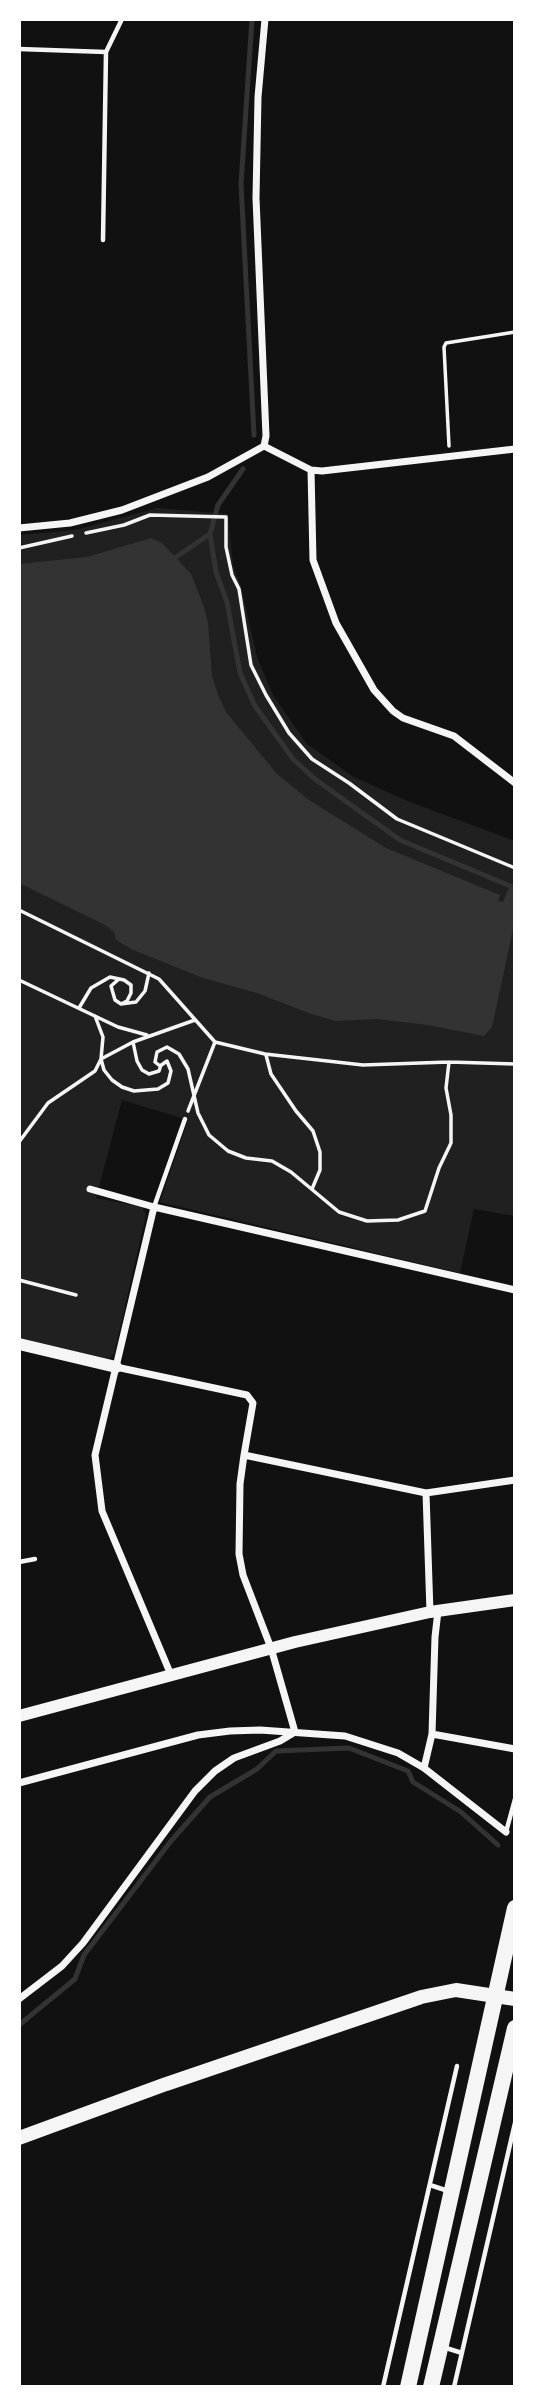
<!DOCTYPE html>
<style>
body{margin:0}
#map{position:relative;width:534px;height:2406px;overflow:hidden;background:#111;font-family:"Asap Condensed",sans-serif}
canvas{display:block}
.frame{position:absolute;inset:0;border:21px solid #fff;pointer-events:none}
</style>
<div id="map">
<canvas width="534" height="2406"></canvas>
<div class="frame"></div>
</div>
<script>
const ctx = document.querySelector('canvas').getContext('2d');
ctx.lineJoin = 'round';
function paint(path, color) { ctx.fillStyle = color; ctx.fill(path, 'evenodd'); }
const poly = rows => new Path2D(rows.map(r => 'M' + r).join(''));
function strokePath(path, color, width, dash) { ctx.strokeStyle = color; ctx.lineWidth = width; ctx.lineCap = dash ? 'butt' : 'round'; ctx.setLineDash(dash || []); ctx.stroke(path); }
const green = poly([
 [157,508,228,514,233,565,241,586,257,657,273,695,306,743,352,776,410,802,515,841,515,1216,474,1209,460,1273,160,1202,188,1120,122,1100,96,1198,142,1207,146,1215,114,1354,108,1359,19,1339,19,535,75,530]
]);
const water = poly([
 [151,538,162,543,191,574,204,607,208,623,212,676,218,695,226,712,277,774,309,800,386,848,500,895,498,901,503,902,510,886,515,888,515,920,492,1027,484,1036,428,1025,376,1019,336,1021,311,1014,257,993,203,978,131,949,116,940,114,932,105,925,19,883,19,564,87,557]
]);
const stream = poly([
 [252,19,241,184,254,435],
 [243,469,218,505,210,534,216,572,227,602,240,673,255,706,293,759,316,780,400,840,515,888],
 [176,557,210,534],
 [19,2025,75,1979,84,1955,171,1841,210,1797,257,1769,276,1751,349,1748,408,1771,413,1782,461,1812,498,1845]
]);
const path = poly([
 [449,446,444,347,446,343,515,332],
 [86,533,124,525,150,515,226,517,226,547,232,575,239,589,251,665,266,695,289,733,312,759,349,783,397,819,515,868],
 [19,548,72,536],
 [19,910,159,979,215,1042,265,1054,363,1065,449,1062,515,1064],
 [119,979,111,986,115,1000,121,1004,136,1002,145,991,149,973],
 [19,980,118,1027,147,1035],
 [79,1008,91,988,110,977,124,980,131,985,131,993,127,1001,121,1004],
 [95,1016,103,1037,101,1059,104,1070,112,1080,122,1087,134,1091,158,1089,168,1083,171,1071,167,1061,160,1066,155,1062,157,1052,167,1047,179,1054,188,1069,198,1113,209,1135,228,1151,246,1158,272,1161,291,1172,339,1212,367,1221,398,1220,425,1211,439,1168,451,1143,451,1115,446,1088,449,1062],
 [133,1042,137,1061,142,1070,149,1074,159,1071,161,1065],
 [266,1055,271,1074,296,1111,313,1131,320,1152,320,1170,312,1189],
 [188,1111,215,1042],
 [19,1142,48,1103,95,1071,101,1059,133,1042,195,1020],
 [19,1280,76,1295]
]);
const service = poly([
 [19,49,106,52,103,240],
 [106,52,122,19],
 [154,1207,185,1119],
 [19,1562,35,1559],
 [506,1832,515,1799],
 [430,2185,448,2191],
 [443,2347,462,2353],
 [383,2387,457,2066],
 [454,2387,515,2123]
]);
const minor = poly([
 [264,446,266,436,256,198,258,97,265,19],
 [264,446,311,470,322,471,515,449],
 [311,470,313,560,336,623,374,690,393,711,403,718,454,736,515,783],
 [19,528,70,523,122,510,208,477,264,446],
 [90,1189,154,1207],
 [116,1367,247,1395,253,1403,244,1455,426,1493,515,1480],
 [426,1493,430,1612],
 [171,1675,102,1511,95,1455,154,1207,515,1290],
 [432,1734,515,1749],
 [424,1768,432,1734,435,1637,438,1611],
 [19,1783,198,1735,230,1731,260,1730,345,1736,398,1753,424,1768,506,1832],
 [19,1999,62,1966,83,1943,195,1791,215,1771,234,1758,280,1741,295,1732,271,1648,243,1575,239,1554,240,1484,244,1455]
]);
const tertiary = poly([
 [19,1344,116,1367],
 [19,1716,295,1642,430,1612,515,1600]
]);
const secondary = poly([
 [19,2138,166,2084,421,1997,456,1990,515,1999]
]);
const trunk = poly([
 [408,2387,515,1908],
 [431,2387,515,2028]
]);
paint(green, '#202020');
paint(water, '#333');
strokePath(stream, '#333', 5);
strokePath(path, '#f5f5f5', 3.5);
strokePath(service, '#f5f5f5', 4.5);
strokePath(minor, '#f5f5f5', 7);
strokePath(tertiary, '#f5f5f5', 12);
strokePath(secondary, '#f5f5f5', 14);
strokePath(trunk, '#f5f5f5', 16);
</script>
